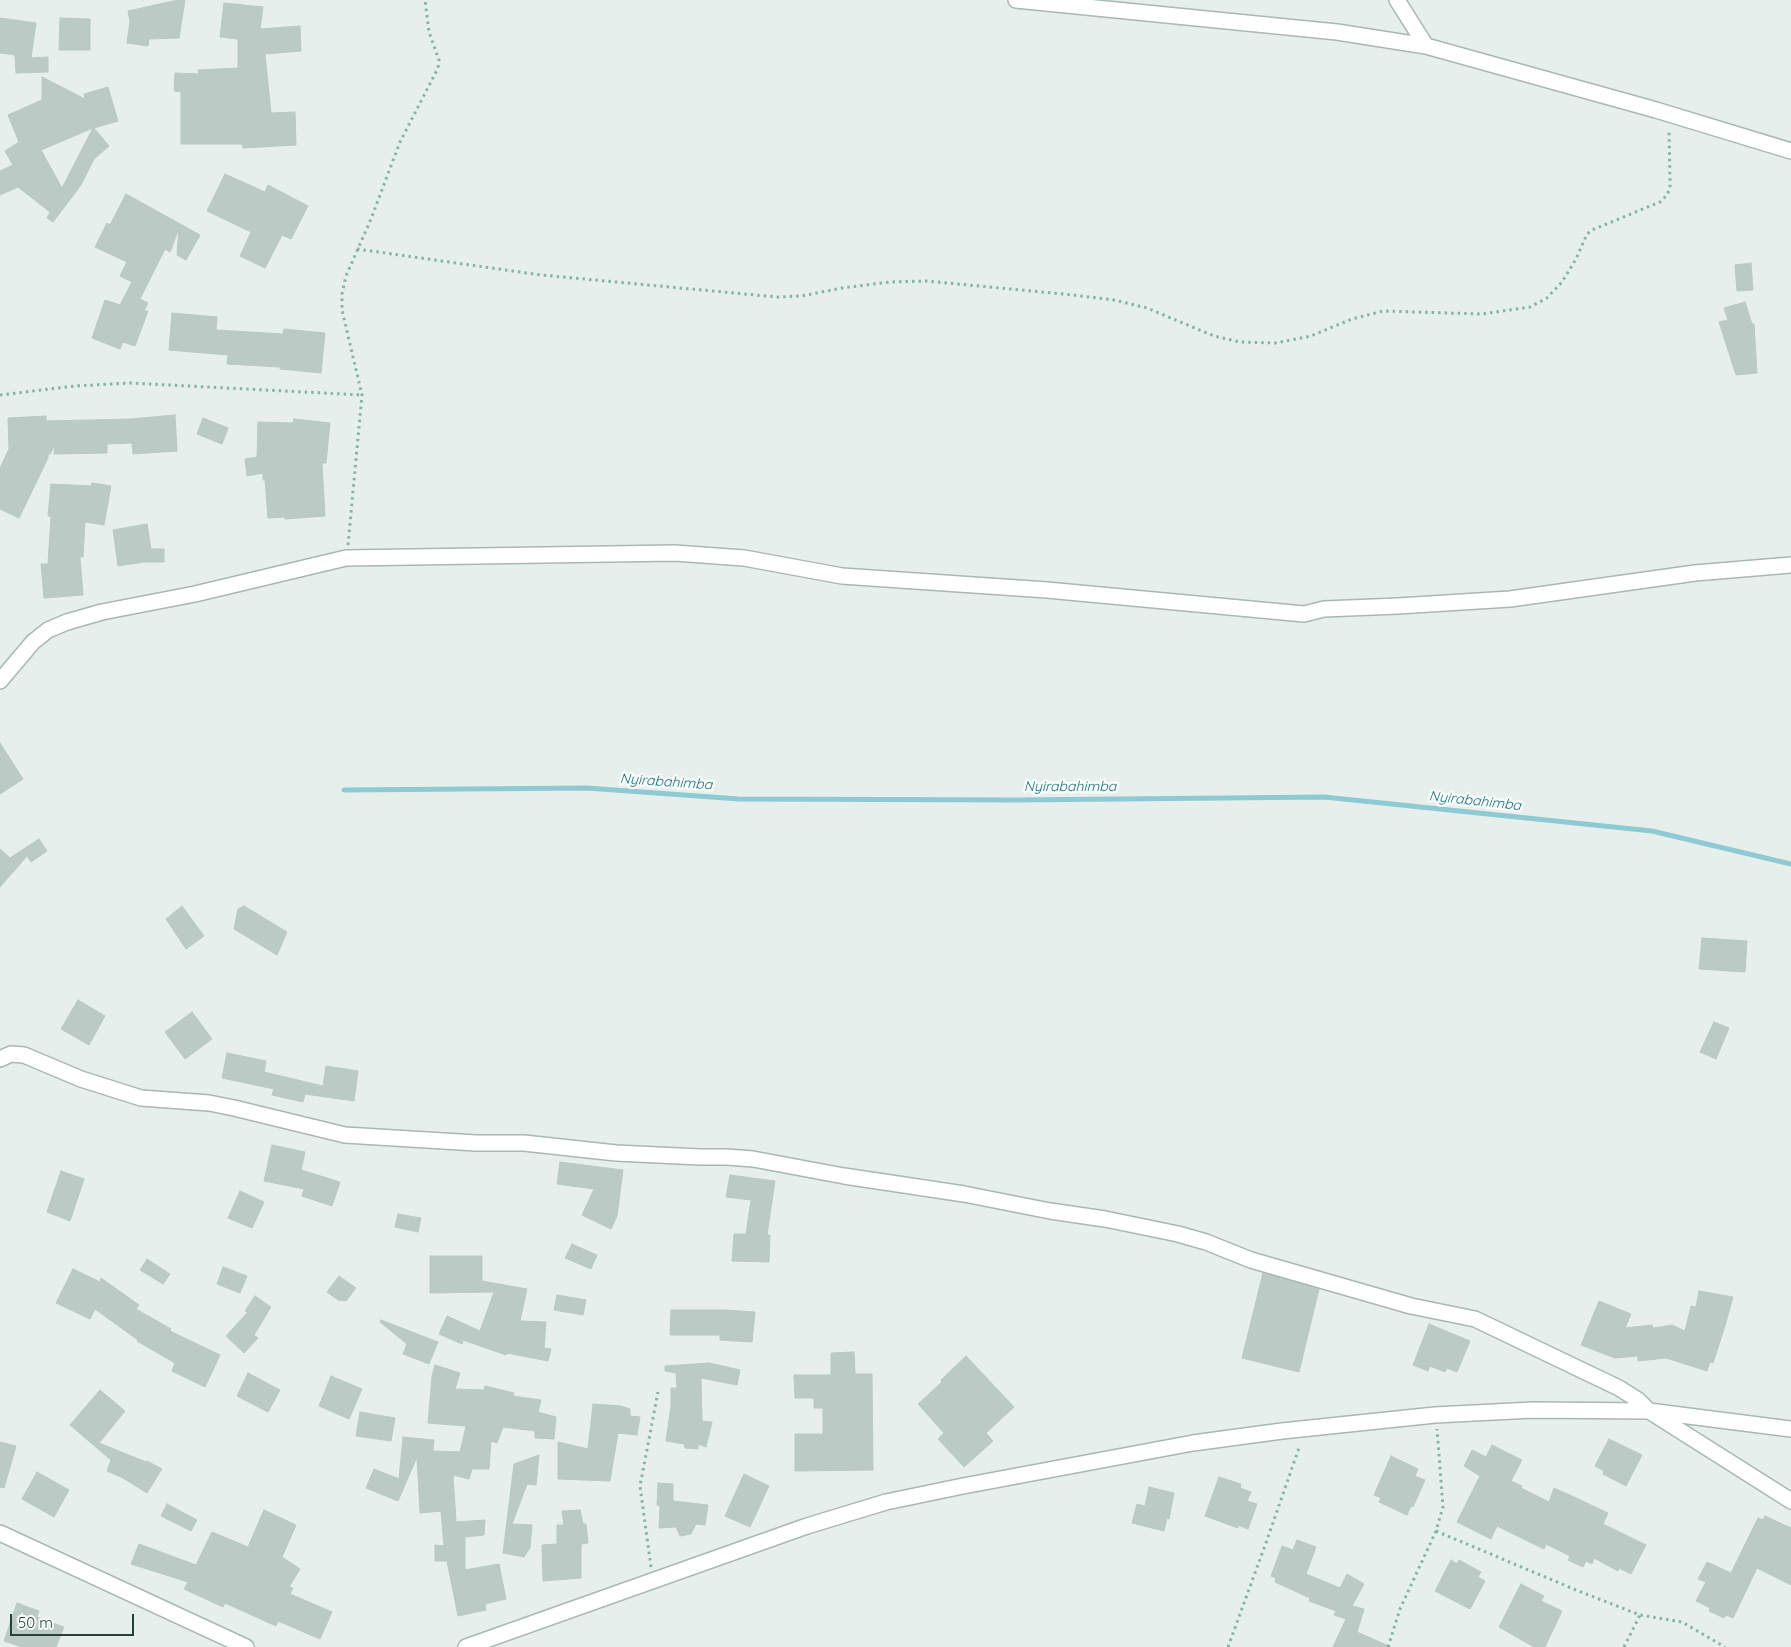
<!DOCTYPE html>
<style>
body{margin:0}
#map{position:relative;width:1791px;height:1647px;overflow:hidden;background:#e6efeb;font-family:Quicksand,sans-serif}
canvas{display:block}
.scale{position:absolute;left:10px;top:1614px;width:124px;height:22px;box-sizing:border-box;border:2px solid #24423a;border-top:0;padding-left:6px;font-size:15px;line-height:18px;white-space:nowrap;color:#24423a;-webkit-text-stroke:4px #f7fbf9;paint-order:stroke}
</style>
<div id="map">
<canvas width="1791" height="1647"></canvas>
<div class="scale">50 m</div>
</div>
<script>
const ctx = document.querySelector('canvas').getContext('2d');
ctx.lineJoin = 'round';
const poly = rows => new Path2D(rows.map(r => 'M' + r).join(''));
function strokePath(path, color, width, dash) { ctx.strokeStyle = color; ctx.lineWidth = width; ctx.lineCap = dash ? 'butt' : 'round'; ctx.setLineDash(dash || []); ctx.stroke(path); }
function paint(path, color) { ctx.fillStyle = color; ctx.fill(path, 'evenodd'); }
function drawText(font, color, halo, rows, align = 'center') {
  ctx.font = font + ' Quicksand,sans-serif'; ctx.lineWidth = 5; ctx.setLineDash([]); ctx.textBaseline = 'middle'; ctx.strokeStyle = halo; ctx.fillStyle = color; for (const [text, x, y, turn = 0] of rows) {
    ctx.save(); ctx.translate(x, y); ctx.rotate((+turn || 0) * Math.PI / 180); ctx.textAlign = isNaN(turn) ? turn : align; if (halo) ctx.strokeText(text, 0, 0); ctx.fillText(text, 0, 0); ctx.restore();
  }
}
const stream = poly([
 [344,790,587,788,739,799,1017,800,1324,797,1652,831,1791,864]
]);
const building = poly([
 [178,0,185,0,179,38,149,39,148,46,127,43,130,21,128,11,178,0],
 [224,3,263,7,260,29,300,26,301,51,265,54,271,113,295,112,296,145,243,148,242,144,181,144,181,92,174,91,175,73,199,74,198,70,238,68,238,39,220,37,224,3],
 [0,18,36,23,31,58,48,57,48,72,16,73,15,55,0,53,0,18],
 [60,18,90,19,90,50,59,50,60,18],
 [42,77,85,99,84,94,108,87,118,121,94,128,109,146,94,159,81,185,53,222,47,218,50,212,18,187,0,195,0,171,13,165,5,151,19,142,8,115,42,100,42,77],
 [93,128,62,188,41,150,93,128],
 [225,174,265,192,268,185,308,206,291,239,282,235,265,268,240,256,251,232,207,211,225,174],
 [126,194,200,235,186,260,177,255,179,228,170,252,165,249,140,299,148,303,144,311,148,311,135,346,123,342,120,349,92,338,105,300,120,305,132,282,120,276,127,262,95,247,107,223,110,225,126,194],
 [1751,263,1753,290,1737,291,1735,265,1751,263],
 [1745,302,1752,324,1754,324,1757,373,1736,375,1719,322,1728,320,1724,308,1745,302],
 [172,313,217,317,216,330,283,334,284,329,325,333,321,373,280,369,280,367,227,364,228,355,169,350,172,313],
 [175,415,177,451,133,454,132,443,107,444,107,453,54,454,55,445,50,454,48,454,48,458,19,518,0,509,0,468,9,449,8,418,46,416,46,421,131,419,175,415],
 [203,418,228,428,222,444,197,434,203,418],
 [294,419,330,423,326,463,322,463,325,516,285,519,285,517,268,518,265,480,263,480,263,473,247,476,245,459,257,457,258,422,293,423,294,419],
 [92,483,111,486,104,525,85,522,83,557,80,557,83,595,44,598,41,564,48,564,51,516,48,516,51,484,91,486,92,483],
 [147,524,151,549,164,549,164,562,144,562,118,566,113,530,147,524],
 [0,743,23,779,0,794,0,743],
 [39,839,47,851,31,862,27,856,0,887,0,849,10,858,39,839],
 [182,906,204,936,186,949,166,919,182,906],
 [244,906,287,932,277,955,234,929,238,909,244,906],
 [1702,938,1747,941,1745,972,1699,969,1702,938],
 [78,1000,105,1016,89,1045,61,1029,78,1000],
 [192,1012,212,1039,185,1059,165,1032,192,1012],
 [1714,1022,1729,1028,1716,1059,1700,1052,1714,1022],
 [227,1053,266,1061,264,1072,323,1086,326,1066,358,1071,354,1101,305,1094,303,1102,272,1095,274,1089,222,1078,227,1053],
 [272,1145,305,1152,301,1170,340,1182,332,1206,302,1196,304,1189,264,1181,272,1145],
 [560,1162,623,1170,617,1216,611,1229,582,1215,594,1189,557,1184,560,1162],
 [61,1171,84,1179,70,1221,47,1212,61,1171],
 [730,1175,775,1181,767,1235,770,1235,769,1262,732,1261,734,1234,746,1234,751,1200,726,1197,730,1175],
 [240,1191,264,1202,252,1228,228,1218,240,1191],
 [398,1214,421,1218,418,1232,395,1227,398,1214],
 [572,1244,597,1255,591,1269,565,1258,572,1244],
 [430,1256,482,1256,482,1281,527,1289,520,1321,546,1322,544,1348,551,1349,548,1361,507,1353,506,1355,463,1340,462,1344,439,1334,447,1316,480,1331,494,1292,430,1293,430,1256],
 [147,1259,170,1274,163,1284,140,1270,147,1259],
 [223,1267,247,1276,240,1293,217,1284,223,1267],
 [73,1269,100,1282,101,1278,139,1305,136,1309,171,1329,170,1331,220,1355,205,1387,172,1371,175,1363,137,1341,138,1340,95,1309,90,1319,56,1303,73,1269],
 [1263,1273,1319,1289,1299,1372,1242,1358,1263,1273],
 [339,1276,356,1288,346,1301,338,1300,327,1292,339,1276],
 [1699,1291,1733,1297,1725,1326,1713,1363,1710,1362,1707,1371,1666,1358,1638,1361,1638,1356,1615,1358,1581,1345,1599,1301,1631,1314,1625,1328,1652,1325,1653,1328,1672,1325,1685,1331,1691,1306,1696,1307,1699,1291],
 [557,1295,586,1300,583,1315,554,1310,557,1295],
 [255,1296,271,1307,254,1335,258,1338,244,1353,226,1336,248,1312,245,1311,255,1296],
 [671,1310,727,1310,755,1312,752,1342,720,1340,720,1335,670,1335,671,1310],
 [381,1320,438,1342,429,1364,403,1354,407,1344,380,1322,381,1320],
 [1429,1324,1470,1341,1457,1372,1447,1368,1445,1372,1430,1366,1428,1371,1413,1365,1429,1324],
 [854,1352,855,1374,872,1374,873,1470,795,1471,795,1434,823,1434,823,1408,814,1408,814,1398,795,1398,794,1375,831,1375,831,1353,854,1352],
 [966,1356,1014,1407,986,1433,993,1441,964,1467,938,1439,944,1433,918,1404,942,1382,941,1380,966,1356],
 [709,1363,740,1370,737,1385,701,1378,702,1421,712,1422,706,1447,698,1444,698,1449,685,1448,684,1444,666,1441,671,1406,671,1388,677,1388,676,1373,665,1371,665,1366,709,1363],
 [435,1365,460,1373,455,1389,484,1390,485,1386,514,1393,513,1396,541,1400,538,1412,556,1417,554,1439,535,1438,535,1431,503,1427,497,1443,491,1441,489,1469,472,1469,469,1479,453,1475,456,1522,485,1520,484,1535,465,1537,465,1570,499,1564,506,1599,485,1604,486,1610,458,1616,447,1561,435,1561,435,1545,444,1546,441,1511,420,1513,417,1457,398,1501,366,1488,374,1469,399,1479,403,1437,434,1440,433,1451,460,1452,466,1426,428,1423,432,1376,435,1365],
 [248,1373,280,1390,268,1412,237,1396,248,1373],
 [331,1376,362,1389,349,1419,319,1406,331,1376],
 [100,1390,125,1411,99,1443,146,1462,147,1461,162,1469,147,1493,123,1478,107,1471,111,1460,70,1425,100,1390],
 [593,1404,621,1406,630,1409,630,1416,640,1417,637,1435,618,1433,610,1481,558,1479,558,1442,588,1449,593,1404],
 [360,1412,395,1418,391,1441,356,1436,360,1412],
 [1609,1439,1642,1455,1626,1486,1603,1474,1604,1471,1595,1466,1609,1439],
 [0,1442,16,1446,4,1488,0,1487,0,1442],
 [1492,1445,1522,1460,1511,1481,1522,1486,1521,1488,1549,1502,1554,1488,1574,1497,1608,1513,1603,1524,1646,1545,1631,1574,1619,1568,1618,1571,1594,1558,1592,1564,1586,1561,1583,1567,1568,1560,1570,1556,1546,1544,1544,1549,1497,1526,1491,1539,1457,1522,1480,1476,1464,1466,1472,1450,1486,1457,1492,1445],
 [539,1455,536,1485,527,1484,512,1524,532,1525,530,1548,524,1557,503,1553,514,1464,539,1455],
 [1391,1456,1418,1469,1415,1476,1425,1480,1413,1507,1411,1506,1407,1515,1379,1502,1381,1498,1374,1495,1391,1456],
 [37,1472,69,1490,54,1517,22,1499,37,1472],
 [744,1474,769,1486,750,1527,725,1516,744,1474],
 [1219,1477,1241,1484,1240,1488,1251,1492,1247,1501,1257,1504,1248,1529,1238,1525,1238,1528,1205,1516,1219,1477],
 [658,1483,673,1484,673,1501,708,1505,705,1525,696,1524,691,1534,680,1536,676,1527,659,1528,660,1506,657,1505,658,1483],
 [1149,1487,1174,1493,1169,1519,1167,1518,1164,1531,1132,1523,1137,1504,1145,1506,1149,1487],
 [167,1504,197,1520,191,1531,161,1516,167,1504],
 [264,1510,296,1525,282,1557,300,1569,289,1587,293,1588,290,1594,332,1612,320,1639,278,1621,276,1626,225,1603,223,1607,184,1589,188,1582,131,1564,139,1544,196,1565,212,1532,248,1547,264,1510],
 [580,1510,583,1524,586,1524,588,1543,581,1544,581,1578,543,1581,542,1545,557,1544,557,1525,564,1525,562,1511,580,1510],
 [1765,1516,1791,1528,1791,1585,1757,1568,1733,1618,1726,1615,1724,1618,1709,1611,1710,1608,1696,1601,1706,1582,1698,1579,1707,1562,1731,1573,1758,1518,1763,1520,1765,1516],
 [1297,1540,1316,1547,1306,1574,1340,1588,1347,1574,1364,1584,1352,1606,1364,1609,1357,1632,1391,1647,1333,1647,1346,1619,1334,1615,1336,1611,1309,1601,1310,1598,1275,1582,1276,1578,1271,1576,1282,1546,1293,1550,1297,1540],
 [1451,1560,1457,1564,1459,1560,1481,1572,1478,1577,1485,1581,1470,1609,1435,1591,1451,1560],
 [1521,1584,1544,1596,1541,1601,1562,1611,1545,1647,1534,1647,1499,1627,1521,1584],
 [17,1603,39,1611,37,1617,64,1627,56,1647,22,1647,4,1641,17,1603]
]);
const path = poly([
 [357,249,541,275,777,297,801,296,842,288,890,282,927,281,1073,295,1114,300,1147,308,1214,336,1240,342,1275,343,1311,336,1352,319,1383,311,1482,314,1530,307,1547,298,1562,282,1576,259,1587,234,1592,230,1660,202,1666,196,1670,189,1670,180,1669,129],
 [0,395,75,386,130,383,362,395],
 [348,545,362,395,342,310,342,294,346,276,371,219,400,142,438,68,439,60,429,32,425,0],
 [1436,1531,1576,1590,1640,1615,1682,1622,1725,1647],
 [651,1567,640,1486,658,1392],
 [1228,1647,1267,1540,1300,1445],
 [1388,1647,1400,1609,1436,1531,1443,1507,1437,1429],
 [1624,1647,1640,1615]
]);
const minor = poly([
 [1016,0,1337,32,1426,46,1656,110,1791,151],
 [1397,0,1426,46],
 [0,681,33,642,48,630,67,622,102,612,195,594,346,558,675,553,744,558,842,576,1047,590,1304,614,1324,609,1398,606,1510,599,1695,573,1791,565],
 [0,1059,11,1054,24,1055,81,1079,141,1098,209,1103,234,1108,345,1135,476,1143,524,1143,616,1153,700,1157,727,1157,753,1159,844,1176,964,1194,1050,1211,1105,1219,1178,1234,1206,1242,1251,1260,1411,1306,1475,1319,1619,1388,1638,1400,1649,1411,1791,1501],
 [0,1533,246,1647],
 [466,1647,807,1526,886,1502,963,1486,1193,1443,1282,1431,1435,1415,1533,1410,1649,1411,1791,1429]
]);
const waterNames = [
 ["Nyirabahimba",666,782,4],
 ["Nyirabahimba",1070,787],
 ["Nyirabahimba",1475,801,6]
];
strokePath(stream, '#8ec9d4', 5);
paint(building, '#bbcac4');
strokePath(building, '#b8c9c2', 1);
strokePath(minor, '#a8b8b2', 18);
strokePath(path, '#86b3a5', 3, [2.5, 4]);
strokePath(minor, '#fff', 15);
drawText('italic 14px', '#1c6f80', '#f7fbf9', waterNames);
</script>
